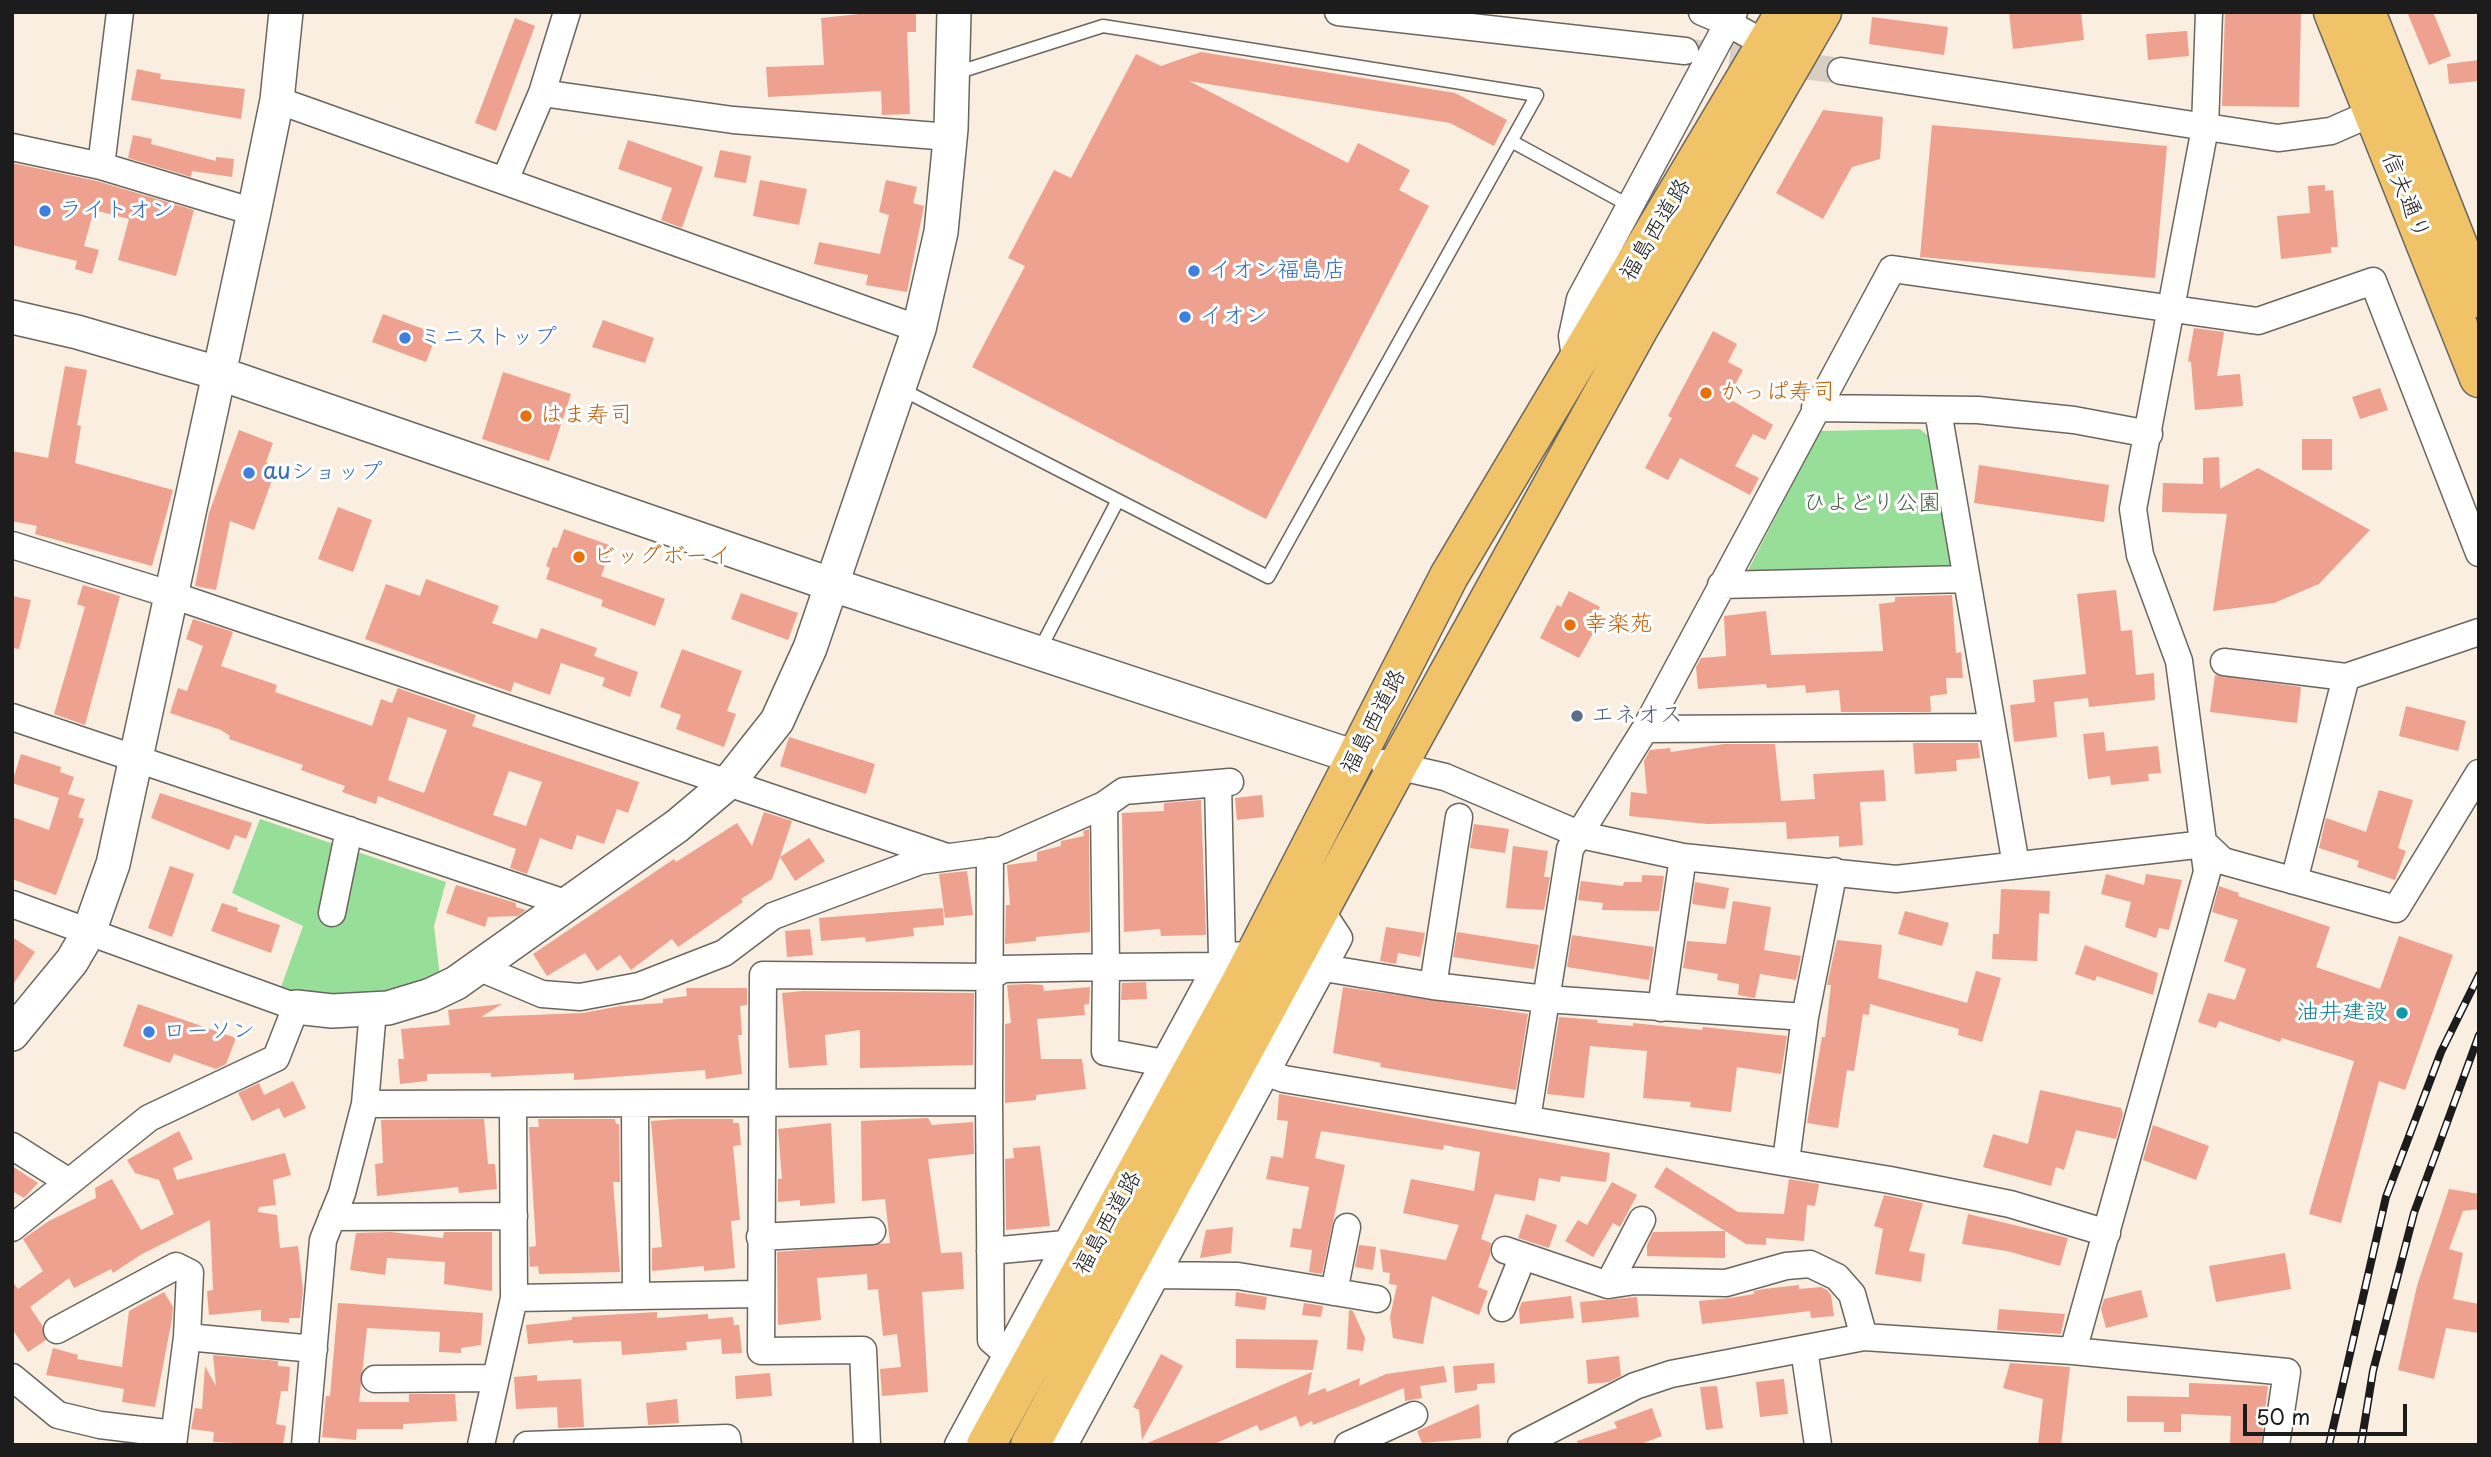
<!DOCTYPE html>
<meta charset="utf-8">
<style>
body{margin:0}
#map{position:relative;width:2491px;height:1457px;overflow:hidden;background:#f9eedf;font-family:"Playpen Sans",sans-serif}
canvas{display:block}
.frame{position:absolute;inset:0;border:14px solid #1c1c1c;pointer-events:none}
.scale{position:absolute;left:2243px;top:1404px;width:164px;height:32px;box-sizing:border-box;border:4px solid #1c1c1c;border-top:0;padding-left:9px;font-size:21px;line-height:24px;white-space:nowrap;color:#1c1c1c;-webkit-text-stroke:5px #fff;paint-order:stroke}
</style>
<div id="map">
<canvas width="2491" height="1457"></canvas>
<div class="frame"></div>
<div class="scale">50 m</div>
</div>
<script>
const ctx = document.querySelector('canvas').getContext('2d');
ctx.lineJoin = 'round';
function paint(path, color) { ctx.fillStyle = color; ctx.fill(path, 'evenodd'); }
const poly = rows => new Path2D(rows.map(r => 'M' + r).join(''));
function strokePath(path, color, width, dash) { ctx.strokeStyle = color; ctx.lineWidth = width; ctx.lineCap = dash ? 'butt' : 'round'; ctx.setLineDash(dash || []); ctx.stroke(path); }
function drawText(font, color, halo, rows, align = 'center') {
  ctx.font = font + ' "Playpen Sans","Klee One",sans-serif'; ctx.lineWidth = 6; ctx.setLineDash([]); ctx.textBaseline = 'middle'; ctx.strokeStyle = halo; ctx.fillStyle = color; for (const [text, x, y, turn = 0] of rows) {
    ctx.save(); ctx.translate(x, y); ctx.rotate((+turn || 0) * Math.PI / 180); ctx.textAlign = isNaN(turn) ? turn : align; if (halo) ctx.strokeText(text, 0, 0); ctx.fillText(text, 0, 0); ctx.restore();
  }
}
const green = poly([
 [1920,429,1937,443,1959,576,1743,580,1820,431],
 [260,819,446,882,434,926,440,977,369,999,304,995,281,987,303,926,232,893]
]);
const building = poly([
 [878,12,916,12,916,32,907,32,910,114,882,115,881,91,768,97,766,67,824,65,821,18],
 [2009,12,2081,12,2084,40,2013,49],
 [2225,12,2301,12,2299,107,2222,106],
 [2407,12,2433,12,2451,56,2429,65],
 [1872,17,1948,27,1944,55,1869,44],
 [515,18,535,26,496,131,475,123],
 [2187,31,2189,56,2148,60,2146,34],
 [1201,52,1455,93,1507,120,1494,146,1450,123,1189,81,1348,163,1358,143,1410,170,1399,190,1429,206,1266,519,972,367,1025,266,1008,258,1054,170,1071,178,1136,54,1161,66],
 [2479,60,2479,81,2449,84,2447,64],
 [137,69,161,74,160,79,245,89,241,119,131,100],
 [1823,110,1883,117,1880,159,1852,167,1823,219,1776,193],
 [1932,125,2167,146,2155,278,1920,257],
 [133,135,152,139,151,144,216,161,216,157,234,159,232,177,192,171,191,177,128,158],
 [628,140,703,167,682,228,661,220,672,188,618,169],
 [720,150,751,156,746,183,714,177],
 [12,163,97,181,194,210,176,276,118,260,129,219,94,210,84,246,99,250,92,274,75,269,77,261,12,245],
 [760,180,807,189,799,225,753,216],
 [886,180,917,187,913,203,924,206,907,292,866,285,868,275,814,264,819,242,880,254,889,215,879,212],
 [2325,185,2325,191,2333,190,2338,247,2331,247,2331,253,2281,259,2277,216,2310,213,2308,186],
 [383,314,437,334,426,362,372,342],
 [603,320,654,338,645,363,592,347],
 [2194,328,2224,332,2217,376,2240,374,2243,406,2195,410,2191,362,2188,361],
 [1713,331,1737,344,1728,362,1743,370,1728,398,1773,425,1765,440,1753,434,1735,466,1759,478,1750,495,1680,458,1668,480,1645,468,1672,418,1668,416],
 [65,366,87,370,77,425,81,426,75,463,173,490,152,566,35,534,37,526,12,521,12,451,48,458],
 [503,372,571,394,549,461,482,439],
 [2380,388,2388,410,2360,419,2352,397],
 [239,430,273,443,266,462,277,466,254,530,230,521,216,590,195,586,209,513],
 [2302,439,2332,439,2332,470,2302,470],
 [2219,457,2220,489,2258,468,2370,530,2319,584,2274,603,2213,611,2227,514,2162,512,2163,483,2203,484,2203,458],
 [1979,465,2109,485,2104,522,1974,503],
 [338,507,372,520,353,572,318,559],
 [564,529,612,546,601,576,665,599,655,626,601,606,603,600,546,579,550,568,546,566,553,547,557,548],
 [426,579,499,606,492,623,537,639,541,628,597,648,594,656,638,672,630,697,602,686,605,678,561,663,550,695,514,682,511,692,365,639,386,584,420,596],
 [83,585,120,596,85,725,54,714,85,607,77,604],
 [2116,590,2121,631,2132,630,2136,675,2154,673,2155,700,2089,707,2088,698,2054,702,2057,737,2014,742,2010,705,2035,702,2033,680,2086,674,2077,594],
 [1569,591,1600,607,1591,623,1597,626,1579,658,1540,638,1557,605,1561,607],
 [741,593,798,613,788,640,731,619],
 [1952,595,1956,653,1961,652,1963,678,1946,678,1947,694,1930,696,1931,712,1841,712,1839,690,1806,693,1805,685,1767,688,1766,684,1698,689,1696,667,1701,658,1726,656,1724,616,1766,611,1771,655,1883,651,1879,604,1895,602,1895,597],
 [12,596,31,600,19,649,12,648],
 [193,619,233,632,221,666,277,685,275,692,372,726,381,699,392,703,398,688,406,691,476,715,472,726,639,782,628,813,617,809,604,844,577,835,572,850,540,838,527,874,510,868,516,849,378,796,376,804,342,792,345,786,301,770,303,765,229,739,230,736,221,730,170,713,178,688,187,691,203,646,186,639],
 [408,717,447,730,424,793,388,780],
 [509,771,542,782,526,826,493,815],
 [682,649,742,671,727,711,736,714,724,747,676,729,681,715,660,707],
 [2215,675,2301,687,2297,723,2210,712],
 [2406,706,2466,721,2458,751,2399,736],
 [2104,732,2106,751,2158,746,2161,773,2148,774,2149,781,2111,785,2110,776,2088,779,2083,734],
 [789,737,875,764,866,794,780,766],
 [1913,743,1978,743,1980,758,1956,760,1957,771,1915,774],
 [1724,744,1775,744,1781,801,1815,799,1813,774,1884,770,1886,801,1860,802,1863,845,1839,847,1839,836,1787,839,1786,822,1707,824,1629,816,1631,792,1647,794,1644,761,1650,750,1670,748,1671,752],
 [21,754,61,767,60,772,74,777,68,794,85,799,78,817,84,819,56,895,12,879,12,817,49,830,59,798,12,783],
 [2379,790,2413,800,2398,848,2406,851,2395,880,2357,867,2359,861,2319,848,2326,818,2366,832],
 [160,793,252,823,246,839,235,835,229,850,151,818],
 [1262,795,1264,817,1237,820,1235,798],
 [1201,800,1206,935,1161,936,1160,929,1124,932,1122,813,1164,811,1164,803],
 [764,812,792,821,780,857,809,838,825,861,795,881,780,857,772,879,741,899,743,902,678,947,672,939,631,970,620,955,597,971,585,953,547,976,533,954,674,859,676,862,737,823,752,846],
 [1474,824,1509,829,1505,853,1470,848],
 [1089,829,1090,932,1036,937,1036,941,1005,944,1006,905,1010,905,1007,865,1037,861,1037,852,1061,846,1061,841,1084,836,1083,831],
 [1513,846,1548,851,1544,877,1550,877,1544,910,1506,908],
 [170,866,194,874,172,937,148,928],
 [967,871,973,915,945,918,939,874],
 [2106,874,2144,885,2146,874,2182,880,2169,930,2159,928,2156,938,2125,927,2131,902,2101,894],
 [1642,875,1664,876,1659,911,1602,910,1603,903,1578,900,1581,881,1623,886,1624,882,1642,882],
 [1695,882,1729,888,1725,909,1692,904],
 [456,885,516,903,516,907,526,910,518,916,488,917,485,927,446,913],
 [2219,886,2239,893,2238,896,2330,927,2316,967,2380,989,2399,936,2453,955,2405,1090,2379,1081,2341,1223,2309,1214,2354,1061,2282,1038,2280,1042,2219,1021,2216,1028,2198,1022,2208,993,2235,1000,2246,969,2224,961,2238,920,2212,912],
 [2001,889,2050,891,2049,914,2039,913,2037,961,1992,959,1993,934,1999,934],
 [1733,901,1771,907,1764,950,1801,956,1796,980,1760,974,1755,998,1738,995,1739,984,1717,980,1718,974,1683,968,1687,941,1726,944],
 [222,903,238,908,237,911,280,925,271,953,211,931],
 [943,908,944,925,913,928,914,936,866,942,865,937,821,941,819,918],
 [1905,911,1949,923,1942,946,1898,934],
 [1386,927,1425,933,1420,957,1398,953,1396,964,1380,961],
 [810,929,813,955,787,957,785,931],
 [1457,932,1539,945,1534,969,1453,957],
 [1572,935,1654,947,1649,980,1567,967],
 [12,937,35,952,12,986],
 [1837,940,1882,945,1878,978,1967,1003,1976,971,2001,978,1982,1042,1958,1035,1959,1029,1870,1004,1869,1015,1863,1014,1854,1071,1847,1070,1838,1128,1807,1123,1822,1037,1825,1037,1831,985,1827,985],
 [2085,945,2158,973,2153,995,2097,976,2095,981,2075,974],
 [1146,982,1147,999,1121,1000,1122,983],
 [1027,984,1043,985,1044,991,1090,987,1089,1004,1084,1005,1085,1015,1037,1019,1041,1059,1082,1059,1086,1089,1036,1095,1036,1100,1005,1103,1005,1024,1011,1023,1007,985],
 [1343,987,1528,1014,1516,1090,1380,1067,1381,1063,1333,1053],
 [686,988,747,988,747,1005,740,1006,742,1035,738,1035,742,1074,706,1079,705,1070,574,1080,574,1073,491,1077,491,1073,427,1074,427,1081,400,1084,398,1059,404,1059,401,1029,450,1025,448,1010,502,1004,481,1017,583,1013,620,1006,663,1003,663,999,687,996],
 [803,991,974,993,973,1065,860,1068,860,1030,825,1035,827,1065,789,1068,782,993],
 [138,1004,236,1038,226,1064,216,1069,174,1054,170,1063,123,1046],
 [1559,1017,1598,1020,1597,1023,1633,1026,1633,1023,1702,1030,1703,1027,1787,1036,1781,1074,1737,1067,1731,1112,1690,1107,1691,1102,1643,1098,1647,1051,1590,1046,1584,1098,1547,1094],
 [293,1081,306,1108,284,1118,279,1108,252,1121,238,1093,259,1083,264,1095],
 [2040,1090,2121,1108,2123,1114,2116,1139,2076,1130,2064,1170,2056,1167,2051,1186,1983,1167,1993,1134,2028,1144],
 [1279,1094,1610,1153,1606,1182,1561,1176,1560,1182,1539,1178,1535,1201,1495,1194,1481,1239,1491,1243,1490,1255,1478,1287,1488,1291,1479,1315,1432,1296,1423,1344,1393,1338,1390,1317,1397,1285,1389,1284,1390,1273,1383,1272,1380,1249,1446,1260,1459,1225,1403,1213,1411,1179,1474,1191,1480,1152,1444,1145,1443,1150,1321,1131,1315,1158,1345,1165,1322,1274,1309,1272,1312,1250,1290,1247,1293,1228,1301,1229,1309,1187,1266,1179,1271,1156,1283,1158,1288,1121,1277,1120],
 [928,1118,932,1125,973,1122,974,1154,928,1159,941,1253,962,1252,964,1289,922,1292,928,1392,882,1396,880,1369,901,1367,897,1334,883,1336,878,1289,868,1290,867,1274,817,1278,821,1320,778,1325,777,1252,890,1243,885,1199,862,1201,861,1121],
 [484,1119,488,1164,495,1164,497,1189,459,1193,458,1187,377,1196,375,1164,383,1163,381,1120],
 [538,1119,615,1119,616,1124,619,1124,620,1182,613,1182,620,1272,539,1274,538,1266,530,1267,529,1247,536,1246,529,1127,539,1127],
 [679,1119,733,1119,733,1123,739,1123,741,1145,733,1146,740,1220,731,1221,735,1268,704,1271,704,1266,652,1271,652,1248,662,1247,651,1121],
 [831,1123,835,1203,800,1206,800,1200,778,1202,778,1179,782,1179,778,1129],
 [2153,1125,2209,1146,2196,1180,2143,1160],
 [179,1131,193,1159,173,1168,177,1180,285,1153,291,1175,273,1180,276,1205,259,1207,258,1212,277,1215,280,1248,298,1246,303,1290,300,1318,289,1318,289,1323,261,1321,261,1310,209,1315,207,1291,213,1290,210,1220,142,1254,113,1273,111,1269,74,1288,69,1278,30,1307,42,1325,46,1340,28,1352,12,1329,12,1281,18,1289,43,1271,23,1239,49,1221,96,1198,95,1188,112,1179,141,1230,174,1214,159,1180,135,1173,127,1160],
 [1040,1146,1050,1226,1006,1230,1005,1159,1014,1158,1013,1148],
 [12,1166,38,1183,24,1198,12,1191],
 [1666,1167,1738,1212,1784,1214,1789,1179,1819,1184,1815,1206,1807,1205,1804,1241,1766,1238,1766,1245,1746,1244,1725,1231,1725,1258,1647,1256,1647,1245,1653,1232,1725,1231,1654,1187],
 [1612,1182,1637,1195,1620,1227,1613,1223,1593,1257,1565,1241,1578,1220,1587,1225],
 [2449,1189,2479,1194,2479,1209,2463,1211,2449,1249,2463,1253,2453,1299,2479,1304,2479,1333,2446,1328,2434,1379,2398,1370,2417,1286],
 [1884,1195,1923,1203,1909,1251,1925,1254,1921,1282,1875,1274,1883,1229,1874,1226],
 [1526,1214,1557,1225,1549,1248,1518,1238],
 [1968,1214,2068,1238,2060,1266,2007,1251,1962,1244],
 [1233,1227,1231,1253,1200,1258,1206,1230],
 [391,1232,443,1238,444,1232,492,1232,492,1291,444,1284,445,1262,387,1258,385,1275,350,1270,356,1233],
 [1359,1245,1376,1247,1373,1270,1355,1267],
 [2285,1253,2291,1289,2216,1302,2209,1266],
 [1799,1285,1799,1289,1821,1287,1827,1290,1831,1295,1834,1316,1811,1318,1810,1311,1702,1324,1699,1301,1730,1298,1754,1294,1754,1291,1764,1289],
 [2141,1290,2148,1317,2106,1328,2101,1309,2104,1299],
 [164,1292,173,1307,172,1319,155,1407,122,1402,124,1389,46,1375,53,1348,78,1355,77,1359,122,1367,129,1311],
 [1236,1292,1267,1297,1265,1310,1235,1306],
 [1571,1296,1574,1318,1520,1324,1519,1309,1522,1302],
 [1637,1297,1639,1317,1582,1323,1580,1302],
 [338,1303,483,1313,481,1345,461,1348,461,1353,439,1352,440,1332,367,1328,359,1402,409,1402,409,1394,455,1394,457,1421,403,1424,403,1429,357,1429,356,1440,322,1437,326,1396,330,1396],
 [1304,1303,1323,1306,1321,1317,1302,1315],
 [1999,1309,2065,1314,2061,1334,1997,1330],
 [1349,1310,1353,1311,1365,1338,1363,1351,1347,1349],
 [657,1312,657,1318,708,1314,708,1319,733,1317,734,1325,739,1325,742,1353,722,1354,721,1339,686,1342,687,1350,622,1355,621,1341,573,1343,573,1340,528,1344,526,1325,572,1320,572,1317],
 [1236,1339,1318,1340,1313,1370,1236,1368],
 [1161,1354,1183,1366,1142,1440,1139,1410,1133,1407],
 [213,1355,278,1361,278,1366,290,1367,288,1391,281,1391,276,1424,286,1426,283,1445,213,1442,214,1432,191,1429,195,1408,202,1409,205,1366,216,1386],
 [1619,1356,1621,1376,1609,1382,1588,1384,1586,1360],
 [1494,1363,1495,1383,1477,1384,1477,1390,1455,1393,1453,1366],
 [2010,1363,2070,1367,2061,1445,2038,1445,2043,1399,2003,1388],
 [1444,1366,1447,1382,1420,1386,1422,1398,1405,1401,1404,1388,1313,1425,1312,1421,1300,1427,1296,1416,1260,1431,1257,1425,1212,1445,1143,1445,1312,1372,1308,1395,1325,1388,1327,1392,1360,1378,1359,1386,1386,1374],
 [770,1373,772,1396,736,1399,735,1376],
 [537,1375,537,1381,581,1379,584,1427,558,1428,557,1407,516,1409,514,1377],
 [1784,1379,1788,1414,1760,1417,1756,1382],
 [2189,1383,2268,1386,2261,1445,2230,1444,2231,1416,2181,1414,2181,1432,2164,1432,2164,1422,2127,1422,2127,1396,2189,1397],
 [1717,1386,1723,1428,1706,1430,1700,1387],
 [677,1399,679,1423,648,1425,646,1403],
 [1479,1404,1481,1438,1422,1443,1417,1431],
 [1652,1408,1662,1436,1638,1445,1578,1445,1577,1441,1617,1428,1614,1422]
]);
const minorTunnel = poly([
 [1691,52,1841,71]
]);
const service = poly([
 [1511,141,1630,206],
 [899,388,1268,577,1537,95,1103,26,956,73],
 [1039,651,1118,500]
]);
const minor = poly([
 [1338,12,1685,51],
 [1702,12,1728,23,1767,45],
 [1841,71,2278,138,2331,131,2388,106],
 [542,93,733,120,950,137],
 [277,100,919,329],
 [12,147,101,166,254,212],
 [101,166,120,12],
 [505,180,542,93,567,12],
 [1576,364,1572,336,1580,299,1734,12],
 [1815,408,1978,410,2074,420,2149,434],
 [1938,411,2016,865],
 [12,545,172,595,944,856],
 [1721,585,1967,579],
 [2224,662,2346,677],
 [12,717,565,903],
 [1645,729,1990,727],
 [1384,763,1445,777,1581,835,1683,857,1896,879,2205,844,2223,861,2396,909,2479,773],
 [1218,783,1222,956],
 [2294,881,2346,677,2479,632],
 [12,904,296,1007,276,1058,149,1118,12,1228],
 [332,913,349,830],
 [480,968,542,994,580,997,639,986,724,953,773,916,920,861,1002,850,1104,805,1124,791,1230,782],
 [1324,968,1433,986,1546,999,1805,1017],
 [1433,986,1459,817],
 [1661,1008,1683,857],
 [1164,1063,1105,1052,1106,967,1217,966],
 [1268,1073,1284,1079,1890,1180,2010,1204,2107,1233],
 [989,1102,991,1340,1006,1353],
 [365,1104,989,1102,990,851],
 [635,1105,636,1295],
 [1527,1119,1570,849,1645,729,1892,269,2258,321,2373,281,2479,553],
 [12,1146,69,1182],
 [1786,1161,1805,1017,1834,871],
 [332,1217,514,1216],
 [760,1237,872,1231],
 [1505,1250,1608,1285,1635,1281,1726,1283,1786,1266,1810,1264,1837,1277,1852,1294,1864,1337],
 [990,1251,1065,1244],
 [1156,1275,1238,1276,1377,1299],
 [1608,1285,1642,1220],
 [1334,1292,1347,1227],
 [514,1298,759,1294],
 [1502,1308,1523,1256],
 [57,1330,176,1266,190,1273,187,1337,173,1445],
 [187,1337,314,1349],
 [1804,1349,1818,1445],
 [2073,1351,2207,872,2179,661,2140,555,2133,509,2205,128,2209,12],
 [12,1377,58,1415,100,1425,174,1434],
 [375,1379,496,1378],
 [305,1445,323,1240,342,1193,365,1104,373,1010],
 [481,1445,514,1298,513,1105],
 [527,1445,727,1438,728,1445],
 [867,1445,863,1350,761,1351,763,975,990,977,1003,969,1106,967,1104,805],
 [958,1445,1222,956,1255,955],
 [1064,1445,1339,938,1320,909],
 [1348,1445,1414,1415],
 [1521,1445,1635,1386,1671,1374,1864,1337,2073,1351,2287,1372,2276,1445]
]);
const tertiary = poly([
 [12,317,77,332,221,374,830,584,1355,757],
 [296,1007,332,1011,388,1008,431,995,456,983,677,826,728,783,777,721,810,648,919,329,941,232,951,129,954,12],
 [12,1034,72,961,89,932,113,864,254,212,277,100,286,12]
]);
const trunk = poly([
 [2333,12,2479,378],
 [2366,12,2479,298],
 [986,1445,1241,982,1449,576,1785,12],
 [1030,1445,1398,765,1639,328,1822,12]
]);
const rail = poly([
 [2329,1445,2386,1197,2441,1052,2479,975],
 [2361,1445,2373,1371,2414,1213,2479,1035]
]);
const markers = [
 [45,211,7,"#3f7fe0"],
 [1194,271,7,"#3f7fe0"],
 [1185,317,7,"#3f7fe0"],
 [405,338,7,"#3f7fe0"],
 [1706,393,7,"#e8710a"],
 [526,416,7,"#e8710a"],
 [249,473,7,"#3f7fe0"],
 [579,557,7,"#e8710a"],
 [1570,625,7,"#e8710a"],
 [1577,716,7,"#5c6f8a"],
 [2402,1013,7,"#0f9aa8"],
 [149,1032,7,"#3f7fe0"]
];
const streetNames = [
 ["信夫通り",2405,196,68],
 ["福島西道路",1656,230,-59],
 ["福島西道路",1374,722,-63],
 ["福島西道路",1108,1223,-61]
];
const shopNames = [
 ["ライトオン",59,211],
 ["イオン福島店",1208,271],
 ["イオン",1199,317],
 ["ミニストップ",419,338],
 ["auショップ",263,473],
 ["ローソン",163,1032]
];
const foodNames = [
 ["かっぱ寿司",1720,393],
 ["はま寿司",540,416],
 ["ビッグボーイ",593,557],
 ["幸楽苑",1584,625]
];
const parkNames = [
 ["ひよどり公園",1872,504]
];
const serviceNames = [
 ["エネオス",1591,716]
];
const cultureNames = [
 ["油井建設",2388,1013]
];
paint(green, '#97df99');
paint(building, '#eea18e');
strokePath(minorTunnel, '#d8cec2', 26, [26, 13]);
strokePath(service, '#696660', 15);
strokePath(minor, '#696660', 29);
strokePath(tertiary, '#696660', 36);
strokePath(trunk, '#696660', 41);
strokePath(service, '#fff', 12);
strokePath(minor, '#fff', 26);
strokePath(tertiary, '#fff', 33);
strokePath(trunk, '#f1c369', 38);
strokePath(rail, '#1c1c1c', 8);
strokePath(rail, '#fff', 5, [16]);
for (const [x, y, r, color] of markers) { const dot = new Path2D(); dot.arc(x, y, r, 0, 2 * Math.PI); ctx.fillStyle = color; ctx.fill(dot); strokePath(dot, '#fff', 2.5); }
drawText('23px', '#1c1c1c', '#fff', streetNames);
drawText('23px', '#366cbe', '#fff', shopNames, 'left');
drawText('23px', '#c56008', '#fff', foodNames, 'left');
drawText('23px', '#476048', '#fff', parkNames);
drawText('23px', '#4e5e75', '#fff', serviceNames, 'left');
drawText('23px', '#0d838f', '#fff', cultureNames, 'right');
</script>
